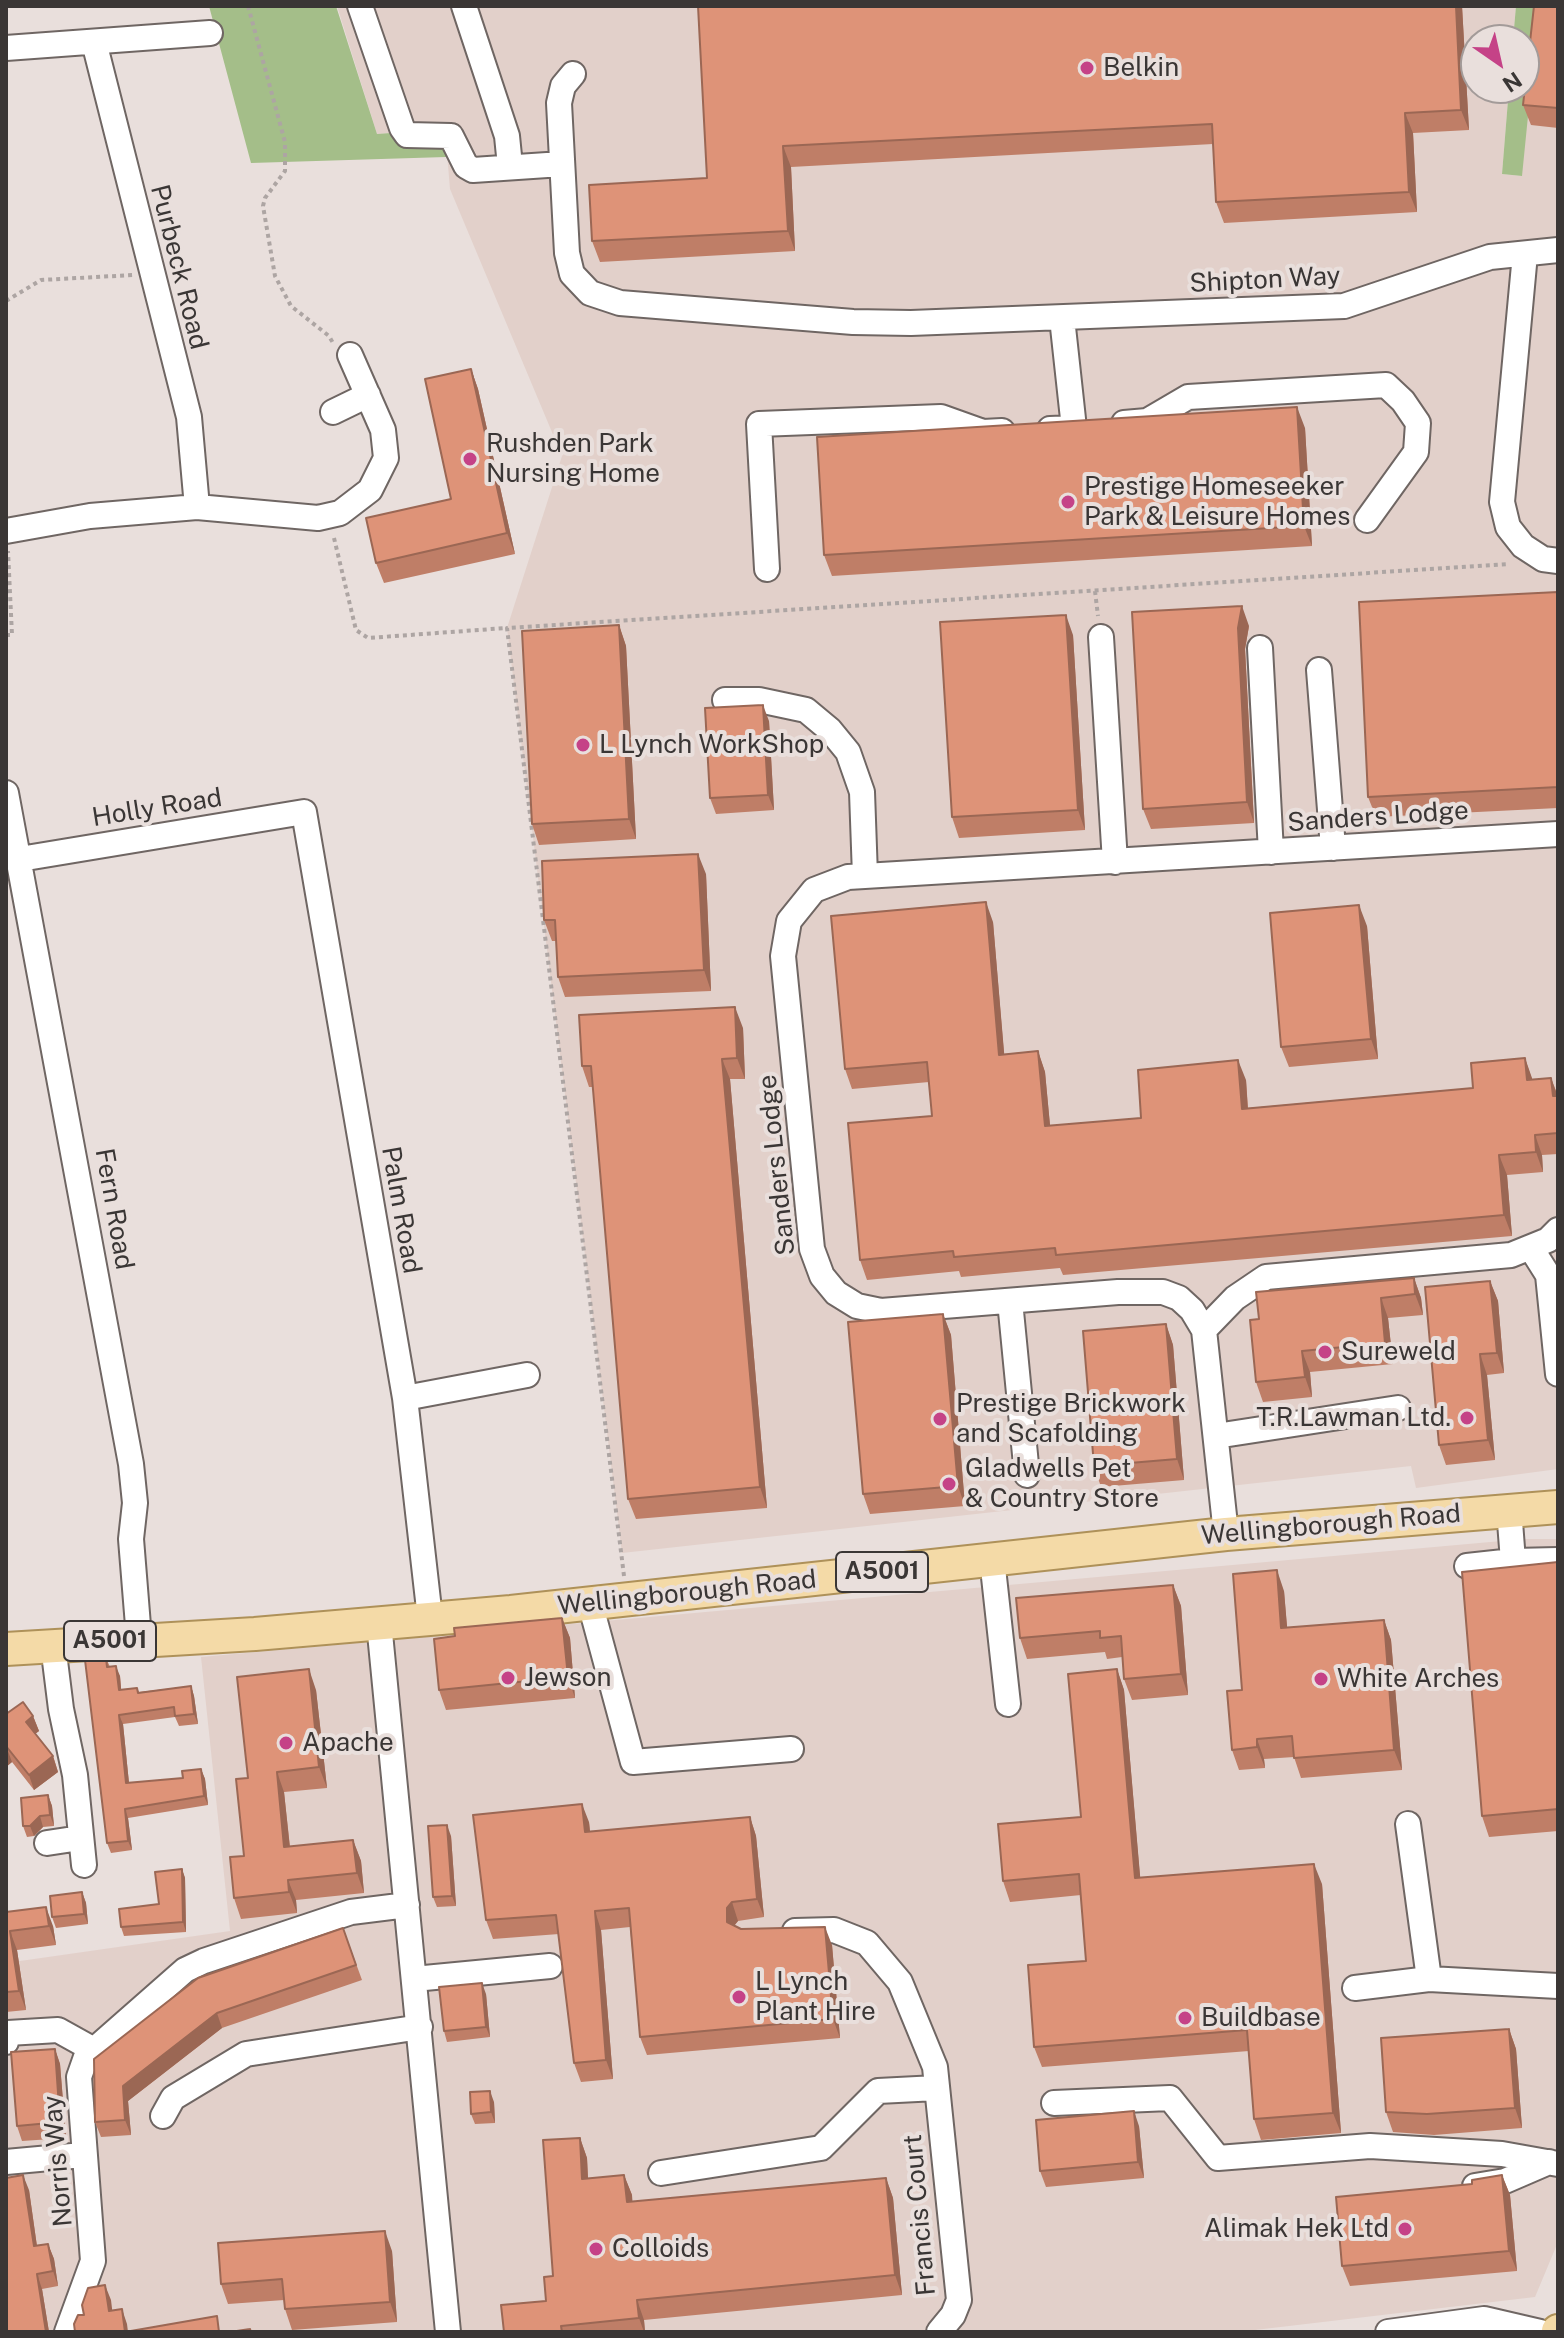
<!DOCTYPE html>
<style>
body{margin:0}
#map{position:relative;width:1564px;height:2338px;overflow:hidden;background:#e9dfdc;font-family:"Public Sans",sans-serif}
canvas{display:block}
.frame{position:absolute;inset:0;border:8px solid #3a3635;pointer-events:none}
.north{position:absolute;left:1460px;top:24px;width:80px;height:80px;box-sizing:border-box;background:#e9dfdc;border:2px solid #a39b99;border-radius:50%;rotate:146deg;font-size:22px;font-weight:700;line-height:32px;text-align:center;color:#3a3635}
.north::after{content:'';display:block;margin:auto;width:28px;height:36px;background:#c54287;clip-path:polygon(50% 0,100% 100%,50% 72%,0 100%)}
</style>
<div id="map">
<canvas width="1564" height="2338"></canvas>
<div class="frame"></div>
<div class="north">N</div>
</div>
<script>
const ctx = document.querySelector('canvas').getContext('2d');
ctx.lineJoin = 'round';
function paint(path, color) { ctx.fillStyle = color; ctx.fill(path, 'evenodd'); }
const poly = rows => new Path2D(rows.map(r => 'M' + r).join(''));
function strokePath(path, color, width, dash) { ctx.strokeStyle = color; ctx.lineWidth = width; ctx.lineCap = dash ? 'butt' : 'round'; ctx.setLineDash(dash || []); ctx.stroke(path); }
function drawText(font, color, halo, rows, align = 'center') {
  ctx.font = font + ' "Public Sans",sans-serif'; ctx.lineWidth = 8; ctx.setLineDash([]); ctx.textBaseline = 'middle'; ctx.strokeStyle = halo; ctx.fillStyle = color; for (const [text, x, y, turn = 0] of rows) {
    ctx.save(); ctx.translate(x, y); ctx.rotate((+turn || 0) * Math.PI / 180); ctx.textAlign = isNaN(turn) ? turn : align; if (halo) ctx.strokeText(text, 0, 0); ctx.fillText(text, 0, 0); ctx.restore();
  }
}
const built = poly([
 [337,6,1516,6,1513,40,1476,40,1476,88,1509,88,1502,174,1521,176,1539,6,1558,6,1558,1469,1416,1488,1411,1466,622,1553,507,628,562,456,450,189,446,141,432,130,377,134],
 [1524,1539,1558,1539,1558,2242,1535,2297,1238,2332,6,2332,6,1963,230,1931,201,1657]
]);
const green = poly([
 [209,6,336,6,377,134,432,130,446,141,446,157,251,163],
 [1516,6,1539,6,1522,176,1502,174,1509,88,1524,88,1524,40,1513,40]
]);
const path = poly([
 [248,6,285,142,285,171,265,198,263,206,275,276,291,306,329,336,333,343],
 [6,301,41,280,133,275],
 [334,538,356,630,368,638,506,628],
 [1095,591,1098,616],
 [6,635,12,635,8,551],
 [624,1576,507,628,1509,564]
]);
const minor = poly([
 [360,6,402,128,407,135,451,136,466,166,473,170,562,164],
 [464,6,507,136,510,166],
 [94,42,189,417,197,507],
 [6,48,210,33],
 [573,74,563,86,559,103,567,253,572,274,590,293,620,303,853,322,911,323,1344,306,1490,257,1558,250],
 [1525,254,1502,502,1508,527,1523,546,1543,559,1558,561],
 [333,412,368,395],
 [1124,423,1147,421,1188,397,1386,385,1403,401,1418,423,1416,452,1367,520],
 [1050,429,1074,428,1062,318],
 [6,531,90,516,197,507,318,518,340,513,370,490,386,458,383,430,350,355],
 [767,569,759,424,941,417,983,432,1002,431],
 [1101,637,1115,862],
 [1260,648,1271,852],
 [1319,670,1333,848],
 [725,700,759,700,806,710,830,730,848,752,862,792,865,876],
 [6,793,131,1464,135,1503,131,1539,139,1638],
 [20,859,304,812,405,1398,430,1618],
 [1531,1248,1548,1275,1558,1374],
 [1010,1301,1027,1475],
 [1204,1330,1235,1298,1266,1277,1511,1255,1548,1240,1558,1230],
 [405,1398,527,1375],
 [1216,1436,1398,1408],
 [1226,1534,1204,1330,1192,1310,1179,1298,1163,1292,1118,1292,881,1311,857,1306,836,1293,822,1276,812,1249,783,956,789,921,814,890,848,877,1558,834],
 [992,1559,1008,1704],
 [1513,1561,1558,1560],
 [1467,1566,1513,1561,1509,1509],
 [590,1603,633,1762,791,1749],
 [379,1623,448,2332],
 [53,1645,61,1709,75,1775,84,1865],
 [1408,1824,1429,1979],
 [47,1843,80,1838],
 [795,1931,834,1930,867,1943,900,1982,935,2067,959,2300,953,2315,939,2332],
 [414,1979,550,1966],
 [1355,1988,1429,1979,1558,1986],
 [6,2042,8,2033,58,2030,94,2050],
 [1054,2103,1170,2098,1218,2158,1370,2146,1502,2154,1558,2164],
 [163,2116,173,2098,246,2054,420,2027],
 [6,2162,83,2155],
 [661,2173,821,2148,878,2091,937,2088],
 [1475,2186,1505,2181,1549,2162],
 [67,2332,93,2261,79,2077,86,2057,185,1970,204,1961,351,1912,407,1905],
 [1388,2332,1484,2319,1540,2332]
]);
const major = poly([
 [6,1649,255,1634,511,1612,1226,1534,1558,1507],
 [1558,2332,1558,2331]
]);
const wall = poly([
 [698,6,1462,6,1469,130,1413,133,1417,212,1224,223,1216,202,1213,144,791,167,795,251,600,262,592,241,707,178],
 [1558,6,1558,128,1531,125,1523,105],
 [471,369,478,389,515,554,384,583,376,563,451,499],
 [1305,428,1312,546,832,576,824,555],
 [1558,592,1558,808,1376,817,1368,797],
 [619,625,626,646,636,839,539,845,532,824],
 [1249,626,1245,649,1254,823,1151,829,1143,809],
 [1073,635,1085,830,959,838,952,817],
 [769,721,774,810,716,814,710,798],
 [706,874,711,991,565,997,558,977,556,941,552,941,544,920],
 [993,922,1004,1054,1038,1051,1045,1072,1050,1126,1141,1118,1246,1080,1248,1108,1473,1088,1525,1058,1532,1080,1551,1078,1558,1096,1558,1154,1542,1155,1543,1172,1507,1175,1512,1236,1063,1275,1060,1268,961,1277,959,1271,867,1280,860,1260,932,1116,929,1082,852,1089,845,1069],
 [1367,926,1378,1059,1289,1067,1281,1047],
 [743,1028,745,1079,730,1079,767,1508,636,1519,628,1499,593,1087,589,1087,582,1066],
 [1414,1278,1421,1298,1423,1315,1388,1318,1393,1364,1310,1372,1312,1397,1263,1402,1256,1382,1259,1319],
 [1490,1281,1498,1301,1504,1373,1487,1375,1495,1460,1446,1465,1439,1445],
 [943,1314,951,1335,965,1506,870,1514,863,1494],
 [1166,1324,1173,1345,1184,1480,1101,1487,1094,1466],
 [1558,1562,1558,1831,1489,1837,1482,1816],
 [1173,1585,1181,1606,1188,1695,1132,1700,1124,1679,1122,1657,1107,1659,1105,1652,1027,1659,1020,1638],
 [1284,1591,1287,1628,1384,1620,1391,1640,1402,1770,1301,1778,1294,1757,1264,1759,1265,1768,1239,1770,1232,1750,1242,1690],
 [562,1618,570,1638,575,1698,446,1710,439,1690],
 [106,1658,110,1667,120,1676,121,1690,137,1688,139,1692,191,1686,194,1696,198,1724,179,1726,175,1717,123,1724,129,1783,183,1778,201,1769,205,1779,208,1805,128,1818,132,1850,111,1853,107,1843],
 [1117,1669,1124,1690,1140,1877,1322,1884,1341,2133,1261,2140,1254,2119,1249,2051,1042,2067,1034,2047,1086,1961,1081,1895,1010,1902,1003,1881,1081,1817],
 [316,1690,327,1788,284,1792,290,1847,353,1840,361,1861,364,1893,296,1900,297,1913,241,1919,234,1898,244,1856,248,1778],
 [6,1714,33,1716,39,1731,35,1734,53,1756,58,1772,34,1790,12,1762,6,1767],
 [48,1795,52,1806,54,1826,43,1827,34,1836,27,1837,23,1826],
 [750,1817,756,1836,764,1917,738,1921,734,1926,741,1929,832,1945,840,2038,647,2055,640,2037,630,1927,601,1930,613,2079,581,2082,574,2063,559,1934,493,1939,486,1920,589,1822,590,1832],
 [451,1836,456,1906,437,1907,433,1897],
 [182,1869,185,1878,186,1932,124,1936,121,1927,159,1904],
 [82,1892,86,1903,88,1924,56,1928,52,1917],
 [6,1912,53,1926,56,1945,17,1950,26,2010,6,2012],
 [343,1928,362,1980,222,2028,128,2101,131,2135,101,2137,95,2122,94,2059],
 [486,1994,490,2037,447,2042,444,2031],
 [1509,2029,1516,2049,1522,2128,1434,2135,1393,2132,1386,2112],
 [55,2049,60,2064,66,2138,22,2141,17,2126],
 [494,2102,495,2123,475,2124,471,2114],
 [1139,2126,1144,2178,1046,2187,1040,2171],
 [580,2138,587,2158,588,2179,624,2175,632,2195,632,2202,886,2178,893,2198,902,2295,644,2320,645,2332,504,2332,546,2301,553,2276],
 [1502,2175,1510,2195,1517,2271,1350,2286,1342,2266,1472,2184],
 [29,2190,37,2246,48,2244,54,2259,58,2286,42,2289,49,2332,6,2332],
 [392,2251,397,2322,292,2330,285,2309,284,2300,228,2304,221,2284]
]);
const shadedWall = poly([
 [1456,6,1462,6,1469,130,1461,110],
 [1405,113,1413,133,1417,212,1409,192],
 [783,146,791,167,795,251,788,231],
 [471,369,478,389,515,554,507,533],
 [1297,407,1305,428,1312,546,1304,526],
 [1242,606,1249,626,1245,649,1254,823,1247,802,1238,628],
 [1066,615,1073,635,1085,830,1078,810],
 [619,625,626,646,636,839,629,819],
 [763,705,769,721,774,810,768,795],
 [698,854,706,874,711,991,704,970],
 [986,902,993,922,1006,1075,999,1055],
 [1359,905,1367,926,1378,1059,1371,1039],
 [735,1007,743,1028,745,1079,737,1058],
 [1038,1051,1045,1072,1052,1146,1045,1126],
 [1525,1058,1532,1078,1534,1101,1527,1080],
 [722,1059,730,1079,767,1508,760,1487],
 [1238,1060,1246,1080,1249,1129,1242,1109],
 [1551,1078,1558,1097,1553,1096],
 [1535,1135,1542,1155,1543,1172,1536,1152],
 [1499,1155,1507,1175,1512,1236,1504,1215],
 [1414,1278,1421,1298,1423,1315,1415,1294],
 [1490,1281,1498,1301,1504,1373,1497,1353],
 [1381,1298,1388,1318,1393,1364,1385,1343],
 [943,1314,951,1335,965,1506,958,1486],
 [1166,1324,1173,1345,1184,1480,1177,1459],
 [1302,1351,1310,1372,1312,1397,1305,1377],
 [1480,1354,1487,1375,1495,1460,1488,1440],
 [1277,1570,1284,1591,1289,1649,1281,1628],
 [1173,1585,1181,1606,1188,1695,1181,1674],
 [562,1618,570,1638,575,1698,568,1677],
 [1384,1620,1391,1640,1402,1770,1394,1750],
 [116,1666,120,1676,122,1699,119,1690],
 [309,1669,316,1690,327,1788,319,1767],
 [1117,1669,1124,1690,1142,1898,1135,1878],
 [191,1686,194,1696,198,1724,194,1714],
 [119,1715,123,1724,130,1793,126,1783],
 [33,1716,39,1731,31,1737,26,1722],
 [1257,1739,1264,1759,1265,1768,1257,1747],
 [6,1746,12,1762,6,1767],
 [53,1756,58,1772,34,1790,29,1775],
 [201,1769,205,1779,208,1805,204,1796],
 [277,1772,284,1792,292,1868,284,1847],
 [48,1795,52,1806,54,1826,50,1815],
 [582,1804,589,1822,592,1851,585,1832],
 [125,1809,128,1818,132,1850,128,1841],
 [40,1816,43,1827,34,1836,30,1826],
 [750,1817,756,1836,764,1917,757,1899],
 [447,1825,451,1836,456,1906,452,1896],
 [353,1840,361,1861,364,1893,357,1873],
 [1314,1864,1322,1884,1341,2133,1333,2113],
 [182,1869,185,1878,186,1932,183,1922],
 [288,1880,296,1900,297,1913,289,1892],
 [82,1892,86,1903,88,1924,84,1914],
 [732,1902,738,1921,733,1927,727,1922,727,1908],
 [46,1907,53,1926,56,1945,49,1926],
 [595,1911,601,1930,613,2079,606,2060],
 [825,1927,832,1945,840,2038,833,2019],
 [10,1931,17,1950,26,2010,19,1991],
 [482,1983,486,1994,490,2037,486,2027],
 [217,2013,222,2028,128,2101,131,2135,125,2120,123,2086],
 [1509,2029,1516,2049,1522,2128,1515,2108],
 [55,2049,60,2064,66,2138,60,2122],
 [490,2091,494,2102,495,2123,491,2112],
 [1134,2111,1139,2126,1144,2178,1138,2162],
 [580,2138,587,2158,589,2199,582,2179],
 [23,2175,29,2190,39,2261,34,2246],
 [624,2175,632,2195,634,2222,627,2202],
 [1502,2175,1510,2195,1517,2271,1509,2251],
 [886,2178,893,2198,902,2295,895,2275],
 [385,2231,392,2251,397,2322,390,2302],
 [48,2244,54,2259,58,2286,53,2271],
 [37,2274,42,2289,49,2332,46,2332],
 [105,2285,111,2300,114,2325,109,2311],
 [637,2300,644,2320,645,2332,644,2332,639,2318],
 [122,2309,127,2324,128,2332,125,2332]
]);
const building = poly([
 [698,6,1456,6,1461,110,1405,113,1409,192,1216,202,1212,124,783,146,788,231,592,241,589,185,707,178,698,6],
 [1534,6,1558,6,1558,108,1523,105,1534,6],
 [471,369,507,533,376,563,366,518,451,499,425,379,471,369],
 [1297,407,1304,526,824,555,817,437,1297,407],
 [1558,592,1558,787,1368,797,1359,602,1558,592],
 [1242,606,1238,628,1247,802,1143,809,1132,612,1242,606],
 [1066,615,1078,810,952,817,940,622,1066,615],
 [619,625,629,819,532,824,522,631,619,625],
 [763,705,768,795,710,798,705,708,763,705],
 [698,854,704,970,558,977,555,920,544,920,542,861,698,854],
 [986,902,999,1055,1038,1051,1045,1126,1141,1118,1138,1070,1238,1060,1242,1109,1473,1088,1471,1063,1525,1058,1527,1080,1551,1078,1553,1096,1558,1096,1558,1133,1535,1135,1536,1152,1499,1155,1504,1215,1056,1255,1055,1248,954,1257,953,1251,860,1260,848,1123,932,1116,927,1062,845,1069,831,916,986,902],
 [1359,905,1371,1039,1281,1047,1270,913,1359,905],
 [735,1007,737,1058,722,1059,760,1487,628,1499,591,1066,582,1066,579,1015,735,1007],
 [1414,1278,1415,1294,1381,1298,1385,1343,1302,1351,1305,1377,1256,1382,1250,1320,1259,1319,1256,1292,1414,1278],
 [1490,1281,1497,1353,1480,1354,1488,1440,1439,1445,1425,1287,1490,1281],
 [943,1314,958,1486,863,1494,848,1322,943,1314],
 [1166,1324,1177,1459,1094,1466,1083,1331,1166,1324],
 [1558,1562,1558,1809,1482,1816,1462,1572,1558,1562],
 [1277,1570,1281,1628,1384,1620,1394,1750,1294,1758,1292,1736,1257,1739,1257,1747,1232,1750,1227,1691,1242,1690,1233,1574,1277,1570],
 [1173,1585,1181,1674,1124,1679,1121,1636,1100,1638,1100,1631,1020,1638,1016,1598,1173,1585],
 [562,1618,568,1677,439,1690,434,1639,455,1636,454,1628,562,1618],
 [106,1658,107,1667,116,1666,119,1690,137,1688,138,1693,191,1686,194,1714,175,1716,174,1707,119,1715,126,1783,183,1778,182,1771,201,1769,204,1796,125,1809,128,1841,107,1843,85,1660,106,1658],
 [309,1669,319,1767,277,1772,284,1847,353,1840,357,1873,288,1880,289,1892,234,1898,230,1857,244,1856,236,1779,248,1778,237,1677,309,1669],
 [1117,1669,1135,1878,1314,1864,1333,2113,1254,2119,1247,2030,1034,2047,1028,1965,1086,1961,1079,1874,1003,1881,998,1824,1081,1817,1068,1674,1117,1669],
 [23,1702,33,1716,26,1722,53,1756,29,1775,6,1746,6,1714,23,1702],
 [48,1795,50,1815,40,1816,30,1826,23,1826,21,1798,48,1795],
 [582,1804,585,1832,750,1817,757,1899,732,1902,727,1908,727,1922,741,1929,825,1927,833,2019,640,2037,629,1908,595,1911,606,2060,574,2063,556,1915,486,1920,473,1815,582,1804],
 [447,1825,452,1896,433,1897,428,1826,447,1825],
 [182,1869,183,1922,121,1927,119,1909,159,1904,155,1872,182,1869],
 [82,1892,84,1914,52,1917,50,1896,82,1892],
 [46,1907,49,1926,10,1931,19,1991,6,1992,6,1912,46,1907],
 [343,1928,356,1965,217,2013,123,2086,125,2120,95,2122,94,2059,198,1978,343,1928],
 [482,1983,486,2027,444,2031,439,1987,482,1983],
 [1509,2029,1515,2108,1427,2114,1386,2112,1381,2038,1509,2029],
 [55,2049,60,2122,17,2126,11,2052,55,2049],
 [490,2091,491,2112,471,2114,470,2092,490,2091],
 [1134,2111,1138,2162,1040,2171,1036,2120,1134,2111],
 [580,2138,582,2179,624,2175,627,2202,886,2178,895,2275,637,2300,639,2318,561,2326,562,2332,504,2332,501,2305,546,2301,544,2277,553,2276,543,2140,580,2138],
 [23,2175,34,2246,48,2244,53,2271,37,2274,46,2332,6,2332,6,2178,23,2175],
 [1502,2175,1509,2251,1342,2266,1336,2197,1472,2184,1472,2180,1502,2175],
 [385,2231,390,2302,285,2309,282,2279,221,2284,218,2243,385,2231],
 [105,2285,109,2311,122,2309,125,2332,217,2316,219,2332,75,2332,74,2324,78,2315,84,2315,82,2305,88,2288,105,2285],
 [250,2329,251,2332,230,2332,250,2329]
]);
const markers = [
 [1087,68,8,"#c54287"],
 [470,459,8,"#c54287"],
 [1068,502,8,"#c54287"],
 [583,745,8,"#c54287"],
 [1325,1352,8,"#c54287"],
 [1467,1418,8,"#c54287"],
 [940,1419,8,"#c54287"],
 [949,1484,8,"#c54287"],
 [508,1678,8,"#c54287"],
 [1321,1679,8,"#c54287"],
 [286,1743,8,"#c54287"],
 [739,1997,8,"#c54287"],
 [1185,2018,8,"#c54287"],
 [1405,2229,8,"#c54287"],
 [596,2249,8,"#c54287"]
];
const shields = [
 [882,1572,92],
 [110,1641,92]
];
const shieldNames = [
 ["A5001",882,1572],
 ["A5001",110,1641]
];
const poiNames = [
 ["Belkin",1103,68],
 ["Rushden Park",486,444],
 ["Nursing Home",486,474],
 ["Prestige Homeseeker",1084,487],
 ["Park & Leisure Homes",1084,517],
 ["L Lynch WorkShop",599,745],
 ["Sureweld",1341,1352],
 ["Prestige Brickwork",956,1404],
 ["and Scafolding",956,1434],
 ["T.R.Lawman Ltd.",1451,1418,"right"],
 ["Gladwells Pet",965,1469],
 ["& Country Store",965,1499],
 ["Jewson",524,1678],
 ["White Arches",1337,1679],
 ["Apache",302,1743],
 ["L Lynch",755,1982],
 ["Plant Hire",755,2012],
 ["Buildbase",1201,2018],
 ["Alimak Hek Ltd",1389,2229,"right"],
 ["Colloids",612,2249]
];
const streetNames = [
 ["Purbeck Road",179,267,76],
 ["Shipton Way",1265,280,-3],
 ["Holly Road",157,808,-9],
 ["Sanders Lodge",1378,817,-4],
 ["Sanders Lodge",777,1165,-96],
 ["Fern Road",114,1209,80],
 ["Palm Road",401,1210,80],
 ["Wellingborough Road",1331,1525,-5],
 ["Wellingborough Road",687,1593,-6],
 ["Norris Way",58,2161,-95],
 ["Francis Court",920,2215,-95]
];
paint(built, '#e2d0ca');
paint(green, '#a4be89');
strokePath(minor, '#6f6663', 28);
strokePath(major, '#ae9159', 36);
strokePath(path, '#ada5a3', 4, [4, 4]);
strokePath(minor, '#fff', 24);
strokePath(major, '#f4daa7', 32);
paint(wall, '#bf7e67');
paint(shadedWall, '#9b6754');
paint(building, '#de9378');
strokePath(building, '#9b6754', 2);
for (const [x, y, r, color] of markers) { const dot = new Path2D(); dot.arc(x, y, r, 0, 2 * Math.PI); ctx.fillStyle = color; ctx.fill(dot); strokePath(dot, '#e9dfdc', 3); }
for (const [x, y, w] of shields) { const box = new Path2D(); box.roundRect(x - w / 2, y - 20, w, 40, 6); ctx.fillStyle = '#e9dfdc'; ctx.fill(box); strokePath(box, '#3a3635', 2); }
drawText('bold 24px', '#3a3635', null, shieldNames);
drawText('26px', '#3a3635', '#e9dfdc', poiNames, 'left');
drawText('26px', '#3a3635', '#e9dfdc', streetNames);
</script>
